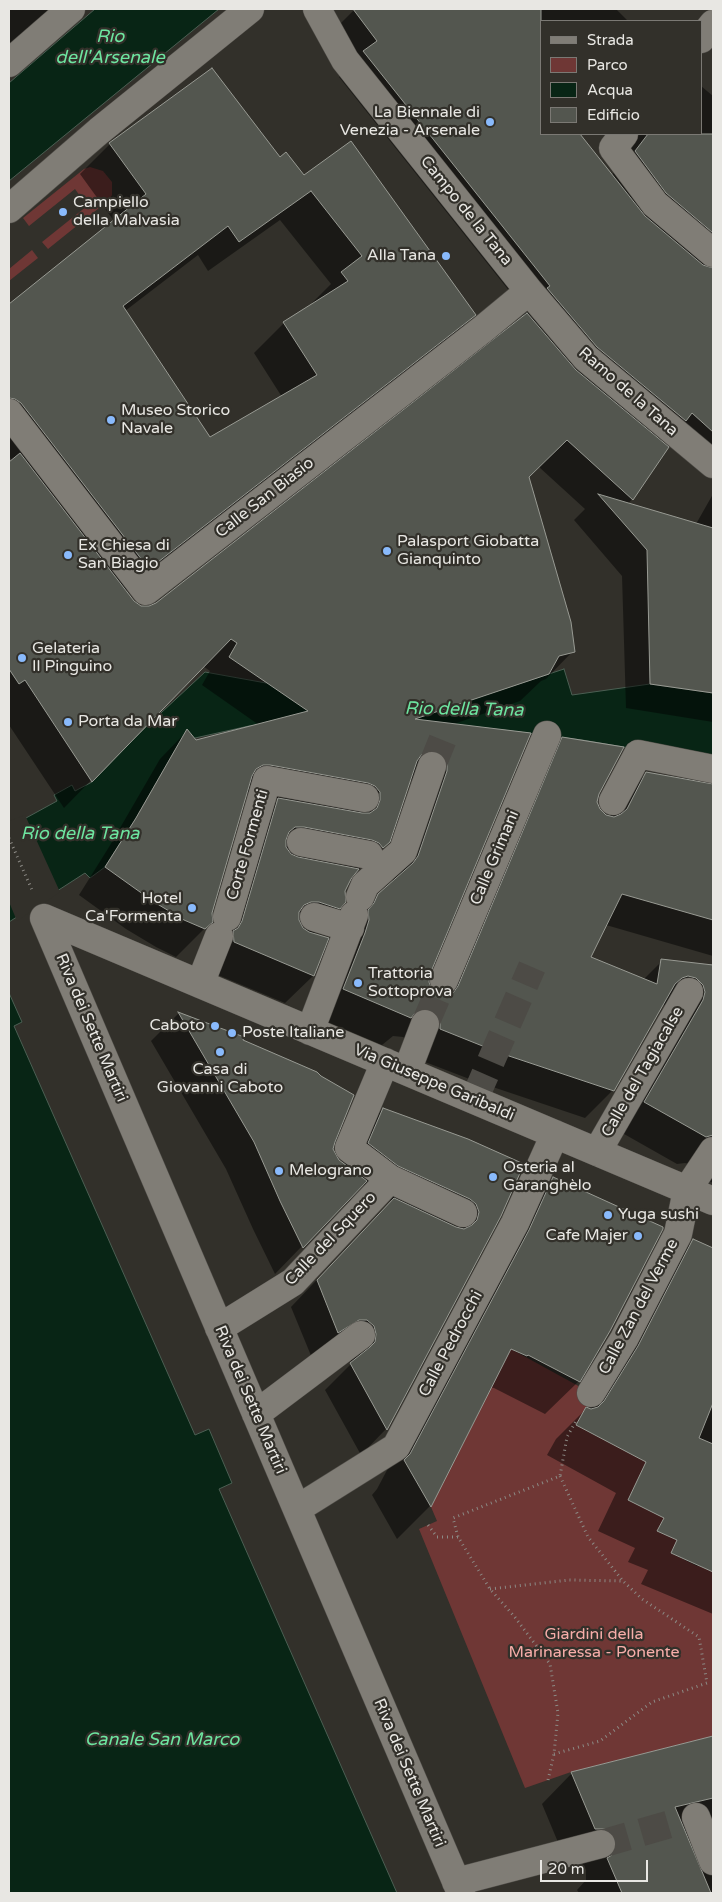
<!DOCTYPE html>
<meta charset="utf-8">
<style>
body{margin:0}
#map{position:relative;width:722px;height:1902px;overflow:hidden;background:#32302a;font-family:"Varela Round",sans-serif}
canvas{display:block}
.frame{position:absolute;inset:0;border:10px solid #e8e7e3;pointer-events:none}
.legend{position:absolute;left:540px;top:20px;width:162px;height:115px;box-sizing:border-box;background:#32302a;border:1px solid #7b7974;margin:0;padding:6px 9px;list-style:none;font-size:15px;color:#e8e7e3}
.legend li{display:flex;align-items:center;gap:10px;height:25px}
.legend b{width:25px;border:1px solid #7b7974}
.scale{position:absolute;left:540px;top:1860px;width:108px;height:22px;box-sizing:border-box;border:2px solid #e8e7e3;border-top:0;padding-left:6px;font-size:15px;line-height:18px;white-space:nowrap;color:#e8e7e3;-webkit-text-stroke:4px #32302a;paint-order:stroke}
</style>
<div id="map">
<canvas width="722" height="1902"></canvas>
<div class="frame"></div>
<ul class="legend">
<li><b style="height:6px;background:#807d76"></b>Strada</li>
<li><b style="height:14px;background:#6f3735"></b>Parco</li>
<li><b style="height:14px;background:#082515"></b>Acqua</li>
<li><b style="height:14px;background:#53564f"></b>Edificio</li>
</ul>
<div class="scale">20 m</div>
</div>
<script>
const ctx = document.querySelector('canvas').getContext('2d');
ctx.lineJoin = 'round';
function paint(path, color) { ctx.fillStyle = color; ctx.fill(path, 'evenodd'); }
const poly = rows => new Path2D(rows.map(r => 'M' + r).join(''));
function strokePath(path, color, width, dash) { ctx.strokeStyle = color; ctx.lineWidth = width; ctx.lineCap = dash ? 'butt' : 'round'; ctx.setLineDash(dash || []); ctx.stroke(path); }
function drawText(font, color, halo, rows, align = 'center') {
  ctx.font = font + ' "Varela Round",sans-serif'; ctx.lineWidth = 4.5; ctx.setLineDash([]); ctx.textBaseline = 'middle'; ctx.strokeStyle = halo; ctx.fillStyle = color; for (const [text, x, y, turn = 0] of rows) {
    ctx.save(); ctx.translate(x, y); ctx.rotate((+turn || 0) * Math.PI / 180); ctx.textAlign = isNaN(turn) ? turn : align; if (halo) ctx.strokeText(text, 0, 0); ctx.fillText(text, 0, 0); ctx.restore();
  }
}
const green = poly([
 [90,167,103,171,112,182,112,195,109,200,48,249,42,242,87,206,75,189,29,226,23,218,84,169],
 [32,250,38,258,9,281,9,269],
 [511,1349,593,1394,576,1425,646,1462,628,1500,664,1518,658,1531,677,1540,671,1553,697,1566,698,1565,713,1571,713,1736,571,1772,525,1788,419,1529,437,1521,431,1507]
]);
const water = poly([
 [95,9,219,9,9,181,9,83,95,9],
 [564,669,572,695,650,684,713,693,713,762,582,740,503,730,249,726,195,738,178,745,136,818,105,867,90,878,85,873,9,922,9,823,26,818,57,801,54,795,72,785,75,791,92,782,133,739,205,672,266,683,295,677,485,695,564,669],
 [9,993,22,1022,14,1026,195,1435,209,1429,232,1483,219,1489,397,1893,9,1893,9,993]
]);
const pier = poly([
 [25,815,60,892,17,921,9,902,9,821]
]);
const shadow = poly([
 [9,9,53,9,9,44],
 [355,9,475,9,541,88,541,134,578,134,612,175,626,158,604,134,701,134,701,86,713,96,713,478,667,439,662,444,632,499,628,504,696,524,713,494,713,722,626,708,622,576,574,520,585,509,539,467,528,478,573,651,546,679,541,681,520,701,451,725,529,734,428,974,427,982,430,990,439,996,534,766,562,739,598,793,596,801,599,810,605,816,610,817,619,801,647,773,713,785,713,956,606,925,590,958,643,980,662,961,713,966,713,1183,700,1176,693,1165,685,1163,677,1164,617,1130,668,1006,662,1004,613,1090,585,1118,472,1080,412,1057,410,1042,403,1037,393,1036,382,1045,316,1017,351,924,391,885,420,799,416,783,410,779,388,841,350,878,339,908,313,934,313,976,285,1003,206,970,251,827,279,799,246,793,211,912,211,922,176,957,156,947,126,929,79,895,109,847,160,759,187,731,196,741,259,725,202,685,210,671,203,666,64,808,9,725,9,464,12,461,9,456,9,306,114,221,80,174,110,144,212,70,280,158,474,315,444,345,126,592,133,601,140,607,149,608,156,604,525,316,523,314,526,312,339,77,351,65,329,35],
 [280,220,331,284,312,303,313,304,284,323,254,353,282,397,209,439,125,311,198,255,208,271],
 [490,9,616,9,628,21,541,21,541,64],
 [178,1014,243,1038,242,1041,332,1149,338,1161,344,1166,357,1135,383,1109,500,1216,386,1429,361,1455,325,1390,350,1365,351,1361,348,1352,312,1358,291,1307,392,1201,372,1192,362,1184,275,1274,253,1229,226,1169,151,1041],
 [553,1178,579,1381,545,1414,494,1388,490,1387,430,1506,397,1539,372,1495,377,1489,496,1265,520,1211],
 [693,1241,713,1249,713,1614,641,1584,648,1570,628,1562,635,1548,598,1531,616,1493,547,1455,556,1439,586,1409,589,1409,608,1378,662,1271],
 [713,1737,713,1893,579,1893,577,1890,586,1880,586,1870,581,1863,565,1859,542,1804,572,1773]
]);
const building = poly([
 [353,9,541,9,541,134,580,134,645,216,703,265,713,268,713,432,692,413,686,421,597,347,547,288,550,286,363,51,377,41,353,9],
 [212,68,280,157,286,152,304,175,351,141,476,315,149,569,21,403,15,399,9,398,9,304,146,194,109,143,212,68],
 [311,191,362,256,341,272,348,281,283,322,317,375,210,437,123,306,228,226,239,242,311,191],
 [648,134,713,134,713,233,666,193,635,151,648,134],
 [527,313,576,370,669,447,633,500,567,440,529,477,571,622,575,652,559,656,549,674,415,719,531,733,430,974,429,982,432,990,438,995,445,996,453,993,458,986,562,737,624,747,599,794,597,802,600,809,606,815,614,817,621,814,627,809,646,772,713,784,713,920,622,894,591,957,657,984,661,959,713,965,713,1135,706,1137,644,1102,703,1000,705,992,703,985,696,978,688,976,682,978,675,984,614,1091,500,1053,440,1029,440,1021,437,1015,431,1010,422,1009,416,1012,411,1018,343,989,365,933,369,920,368,910,374,903,378,894,413,863,418,856,447,771,447,763,443,755,437,751,429,751,422,754,417,761,390,842,383,848,379,843,372,840,304,827,295,827,289,832,286,840,286,847,291,854,298,857,359,869,351,879,345,891,346,902,340,909,319,902,311,902,304,905,299,912,299,920,303,928,309,932,329,938,314,976,234,942,233,931,238,928,242,921,278,798,362,813,370,813,377,808,380,800,380,792,375,786,368,783,270,765,263,765,256,769,252,776,212,913,213,922,205,929,184,920,154,902,105,867,136,818,187,729,196,740,308,711,229,657,237,643,231,639,92,782,25,680,19,684,9,669,9,462,20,453,134,601,141,606,149,606,156,603,527,313],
 [598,494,713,528,713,693,650,684,647,550,598,494],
 [178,1012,244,1037,243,1040,317,1072,321,1076,354,1095,335,1142,333,1149,339,1160,367,1181,303,1248,280,1201,254,1142,178,1012],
 [383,1108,468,1139,524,1164,501,1216,387,1430,350,1363,370,1347,375,1342,376,1334,374,1326,367,1320,359,1320,338,1333,317,1280,394,1198,456,1227,464,1229,472,1225,477,1220,479,1212,476,1204,470,1199,398,1166,368,1143,383,1108],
 [553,1177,663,1227,663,1229,610,1331,580,1382,528,1355,527,1356,511,1349,431,1507,404,1460,410,1454,529,1230,553,1177],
 [693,1239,713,1248,713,1403,699,1438,713,1444,713,1572,671,1553,677,1540,657,1531,664,1518,628,1500,646,1462,576,1425,586,1407,591,1409,598,1407,604,1401,638,1346,693,1239],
 [713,1736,713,1798,675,1807,711,1893,622,1893,607,1858,612,1855,616,1849,616,1840,612,1833,606,1829,595,1829,571,1772,713,1736]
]);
const minorTunnel = poly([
 [432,766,447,729],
 [425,1024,444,980],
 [474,1100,532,967],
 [601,1844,681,1821]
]);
const path = poly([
 [9,838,32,890],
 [560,1476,588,1537,623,1581],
 [428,1525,437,1537,458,1537],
 [490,1589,569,1580,623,1581,642,1599,699,1637,707,1683,652,1702,600,1741,554,1754],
 [548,1780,554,1754,558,1713,550,1664,514,1616,490,1589,458,1537,453,1518,560,1476,567,1437,576,1421]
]);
const minor = poly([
 [317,9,345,60,529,291,586,358,713,464],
 [701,39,713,24],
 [9,63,71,9],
 [624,134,613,148,655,204,713,253],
 [9,209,99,131,250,9],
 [9,413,146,591,483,329,529,291],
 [613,801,638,754,713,769],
 [301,842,369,855],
 [360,897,365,885,403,851,432,766],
 [227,917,267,780,365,798],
 [314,917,350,928],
 [44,918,461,1893],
 [44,918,713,1201],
 [444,980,547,735],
 [200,984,219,936],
 [310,1031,354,915],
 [385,1062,349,1148,390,1179,463,1213],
 [407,1071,425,1024],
 [597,1152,689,992],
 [219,1328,293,1282,390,1179],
 [591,1393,624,1339,678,1234,687,1190,713,1151],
 [256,1414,361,1335],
 [297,1509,396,1447,515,1223,555,1134],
 [696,1817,713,1861],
 [456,1882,601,1844]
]);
const markers = [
 [490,122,5,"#89bafc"],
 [63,212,5,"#89bafc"],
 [446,256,5,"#89bafc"],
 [111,420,5,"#89bafc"],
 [387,551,5,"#89bafc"],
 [68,555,5,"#89bafc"],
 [22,658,5,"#89bafc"],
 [68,722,5,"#89bafc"],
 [192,908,5,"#89bafc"],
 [358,983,5,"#89bafc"],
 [215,1026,5,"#89bafc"],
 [232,1033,5,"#89bafc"],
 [220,1052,5,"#89bafc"],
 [279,1171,5,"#89bafc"],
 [493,1177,5,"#89bafc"],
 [608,1215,5,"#89bafc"],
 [638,1236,5,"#89bafc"]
];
const poiNames = [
 ["La Biennale di",480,113,"right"],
 ["Venezia - Arsenale",480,131,"right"],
 ["Campiello",73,203],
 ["della Malvasia",73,221],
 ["Alla Tana",436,256,"right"],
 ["Museo Storico",121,411],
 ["Navale",121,429],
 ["Palasport Giobatta",397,542],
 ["Gianquinto",397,560],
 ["Ex Chiesa di",78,546],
 ["San Biagio",78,564],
 ["Gelateria",32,649],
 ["Il Pinguino",32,667],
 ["Porta da Mar",78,722],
 ["Hotel",182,899,"right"],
 ["Ca'Formenta",182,917,"right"],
 ["Trattoria",368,974],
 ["Sottoprova",368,992],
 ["Caboto",205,1026,"right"],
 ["Poste Italiane",242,1033],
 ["Casa di",220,1070,"center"],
 ["Giovanni Caboto",220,1088,"center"],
 ["Osteria al",503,1168],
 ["Garanghèlo",503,1186],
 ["Melograno",289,1171],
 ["Yuga sushi",618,1215],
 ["Cafe Majer",628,1236,"right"]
];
const streetNames = [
 ["Campo de la Tana",466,211,51],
 ["Ramo de la Tana",628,392,41],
 ["Calle San Biasio",265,498,-38],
 ["Corte Formenti",248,845,-74],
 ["Calle Grimani",495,858,-67],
 ["Riva dei Sette Martiri",91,1028,67],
 ["Calle del Tagiacalse",643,1072,-60],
 ["Via Giuseppe Garibaldi",434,1083,23],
 ["Calle del Squero",331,1239,-46],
 ["Calle Zan del Verme",639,1307,-62],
 ["Calle Pedrocchi",451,1344,-62],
 ["Riva dei Sette Martiri",250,1400,67],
 ["Riva dei Sette Martiri",409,1773,67]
];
const parkNames = [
 ["Giardini della",594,1635],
 ["Marinaressa - Ponente",594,1653]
];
const waterNames = [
 ["Rio",110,37],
 ["dell'Arsenale",110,58],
 ["Rio della Tana",464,710,1],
 ["Rio della Tana",80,834],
 ["Canale San Marco",162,1740]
];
paint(green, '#6f3735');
paint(water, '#082515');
strokePath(water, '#4b5f53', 1);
paint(pier, '#32302a');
paint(shadow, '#0007');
paint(building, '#53564f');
strokePath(building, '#989a93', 1);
strokePath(minorTunnel, '#4d4b46', 28, [28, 14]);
strokePath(minor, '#504e49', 29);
strokePath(path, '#8c8a85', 3, [1, 4]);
strokePath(minor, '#807d76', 28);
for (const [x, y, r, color] of markers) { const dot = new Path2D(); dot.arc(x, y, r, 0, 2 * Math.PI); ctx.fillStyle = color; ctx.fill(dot); strokePath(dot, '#32302a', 2); }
drawText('16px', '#e8e7e3', '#32302a', poiNames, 'left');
drawText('16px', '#e8e7e3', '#32302a', streetNames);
drawText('16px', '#f7ada9', '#32302a', parkNames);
drawText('italic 18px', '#6de5a0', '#32302a', waterNames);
</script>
